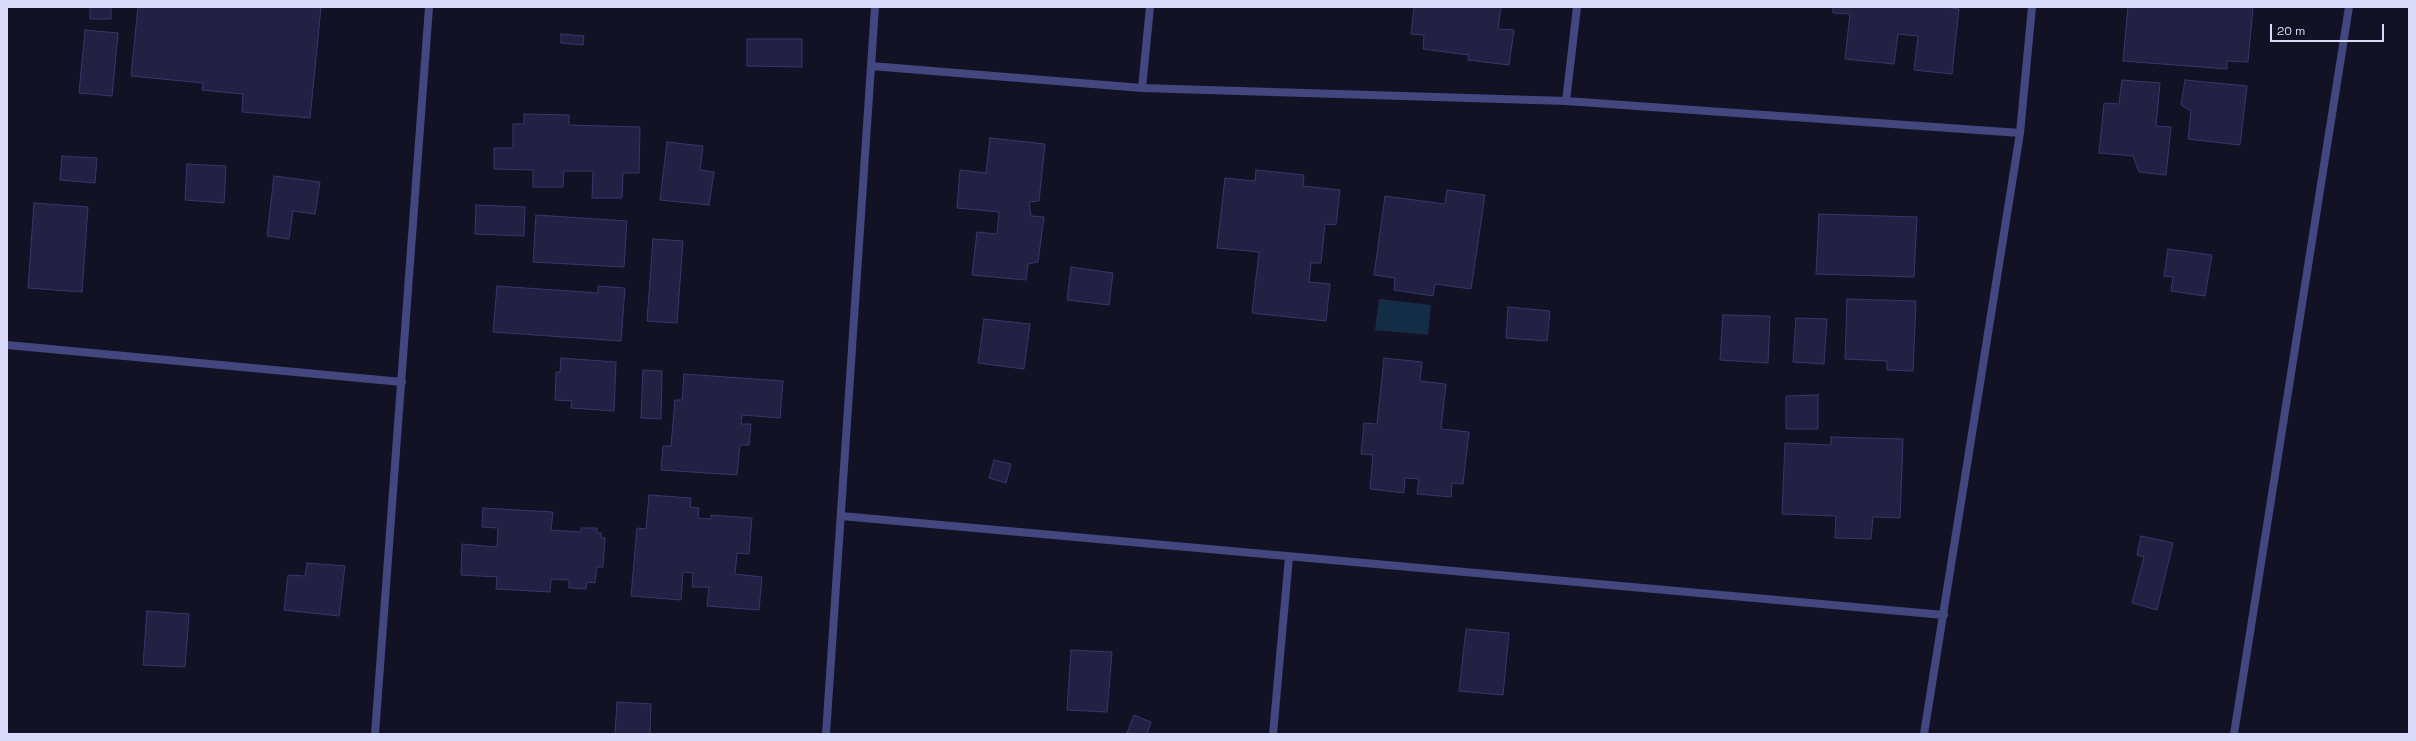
<!DOCTYPE html>
<style>
body{margin:0}
#map{position:relative;width:2416px;height:741px;overflow:hidden;background:#131225;font-family:"Space Grotesk",sans-serif}
canvas{display:block}
.frame{position:absolute;inset:0;border:8px solid #dadafb;pointer-events:none}
.scale{position:absolute;left:2270px;top:24px;width:114px;height:18px;box-sizing:border-box;border:2px solid #dadafb;border-top:0;padding-left:5px;font-size:12px;line-height:14px;white-space:nowrap;color:#dadafb;-webkit-text-stroke:3px #131225;paint-order:stroke}
</style>
<div id="map">
<canvas width="2416" height="741"></canvas>
<div class="frame"></div>
<div class="scale">20 m</div>
</div>
<script>
const ctx = document.querySelector('canvas').getContext('2d');
ctx.lineJoin = 'round';
function paint(path, color) { ctx.fillStyle = color; ctx.fill(path, 'evenodd'); }
const poly = rows => new Path2D(rows.map(r => 'M' + r).join(''));
function strokePath(path, color, width, dash) { ctx.strokeStyle = color; ctx.lineWidth = width; ctx.lineCap = dash ? 'butt' : 'round'; ctx.setLineDash(dash || []); ctx.stroke(path); }
const water = poly([
 [1379,299,1431,305,1428,335,1375,330]
]);
const building = poly([
 [90,7,111,7,111,19,90,19,90,7],
 [138,7,321,7,310,118,242,112,243,94,202,90,203,83,131,76,138,7],
 [1414,7,1501,7,1498,29,1514,30,1509,65,1468,60,1469,55,1423,49,1424,35,1411,34,1414,7],
 [1833,7,1946,7,1959,9,1952,74,1914,70,1918,36,1898,34,1894,64,1845,59,1850,14,1833,13,1833,7],
 [2128,7,2253,7,2248,62,2227,61,2227,69,2123,61,2128,7],
 [85,30,118,33,112,96,79,93,85,30],
 [561,34,584,36,583,45,561,43,561,34],
 [747,39,802,39,802,67,747,66,747,39],
 [2122,80,2160,83,2156,126,2171,127,2166,175,2139,172,2133,156,2099,153,2104,103,2119,104,2122,80],
 [2185,80,2247,86,2240,145,2188,139,2191,111,2181,105,2185,80],
 [524,114,569,115,569,125,640,127,639,173,623,173,622,198,592,198,593,171,564,171,563,187,533,187,533,170,494,169,494,148,513,148,513,124,524,124,524,114],
 [990,138,1045,144,1039,201,1029,202,1031,216,1044,217,1038,262,1028,264,1026,280,972,275,977,232,997,234,999,212,957,208,960,170,986,173,990,138],
 [667,142,703,146,700,170,714,172,709,205,660,200,667,142],
 [62,156,97,158,95,183,60,180,62,156],
 [187,164,226,166,224,203,185,200,187,164],
 [1256,170,1304,175,1303,186,1340,190,1336,225,1325,224,1321,263,1311,263,1309,282,1330,284,1326,321,1252,313,1259,252,1217,248,1225,178,1255,181,1256,170],
 [274,176,320,182,315,214,293,211,289,239,267,236,274,176],
 [1447,190,1485,195,1471,289,1435,284,1433,296,1394,290,1395,278,1374,275,1385,196,1445,204,1447,190],
 [34,203,88,207,82,292,28,288,34,203],
 [476,205,525,207,524,236,475,234,476,205],
 [1819,214,1917,217,1914,277,1816,274,1819,214],
 [536,215,627,221,624,267,533,262,536,215],
 [653,239,683,241,677,323,647,321,653,239],
 [2168,249,2212,255,2205,296,2171,291,2173,277,2164,276,2168,249],
 [1071,267,1113,273,1109,305,1067,300,1071,267],
 [497,286,598,293,598,286,625,288,621,341,493,332,497,286],
 [1847,299,1916,301,1913,371,1887,370,1887,361,1845,359,1847,299],
 [1508,307,1550,311,1547,341,1506,338,1508,307],
 [1723,315,1770,316,1768,363,1720,360,1723,315],
 [1796,318,1827,319,1824,364,1793,362,1796,318],
 [984,319,1030,324,1024,369,978,363,984,319],
 [561,358,616,362,614,411,571,408,572,401,555,400,556,372,560,372,561,358],
 [1384,358,1422,362,1420,381,1446,384,1441,429,1469,432,1463,484,1452,483,1451,497,1417,494,1419,479,1405,478,1404,493,1370,489,1373,455,1361,454,1364,423,1377,424,1384,358],
 [643,370,662,371,661,419,641,418,643,370],
 [684,374,783,381,780,418,742,415,741,424,751,424,749,445,740,445,737,475,661,470,663,446,671,446,675,400,682,400,684,374],
 [1818,395,1818,429,1786,429,1786,396,1818,395],
 [1831,437,1903,439,1900,518,1873,517,1871,539,1835,538,1836,516,1782,514,1785,443,1831,445,1831,437],
 [994,460,1011,464,1006,483,989,478,994,460],
 [649,495,691,498,690,507,699,508,698,518,711,519,711,515,752,518,749,554,737,553,735,574,762,577,759,610,707,606,709,587,692,587,693,573,683,572,681,600,631,596,637,528,646,529,649,495],
 [483,508,553,512,551,530,581,532,581,528,597,528,597,533,601,533,601,537,605,538,603,567,597,567,595,583,587,582,586,589,569,588,569,580,551,579,550,592,496,589,497,577,461,575,462,544,497,547,498,528,482,527,483,508],
 [2141,536,2173,543,2157,610,2132,603,2144,557,2137,555,2141,536],
 [307,563,345,566,339,616,284,610,288,575,305,576,307,563],
 [147,611,189,614,185,667,143,665,147,611],
 [1466,629,1509,633,1503,695,1459,691,1466,629],
 [1071,650,1112,652,1107,712,1067,710,1071,650],
 [617,702,651,704,650,734,615,734,617,702],
 [1134,715,1151,722,1147,734,1127,733,1134,715]
]);
const street = poly([
 [871,66,1142,88,1566,101,2020,133],
 [1142,88,1150,7],
 [1566,101,1577,7],
 [7,345,402,382],
 [841,516,1944,615],
 [375,734,429,7],
 [826,734,875,7],
 [1273,734,1289,557],
 [1924,734,2020,133,2032,7],
 [2234,734,2349,7]
]);
paint(water, '#142d47');
paint(building, '#232044');
strokePath(building, '#39356e', 1);
strokePath(street, '#42477f', 8);
</script>
